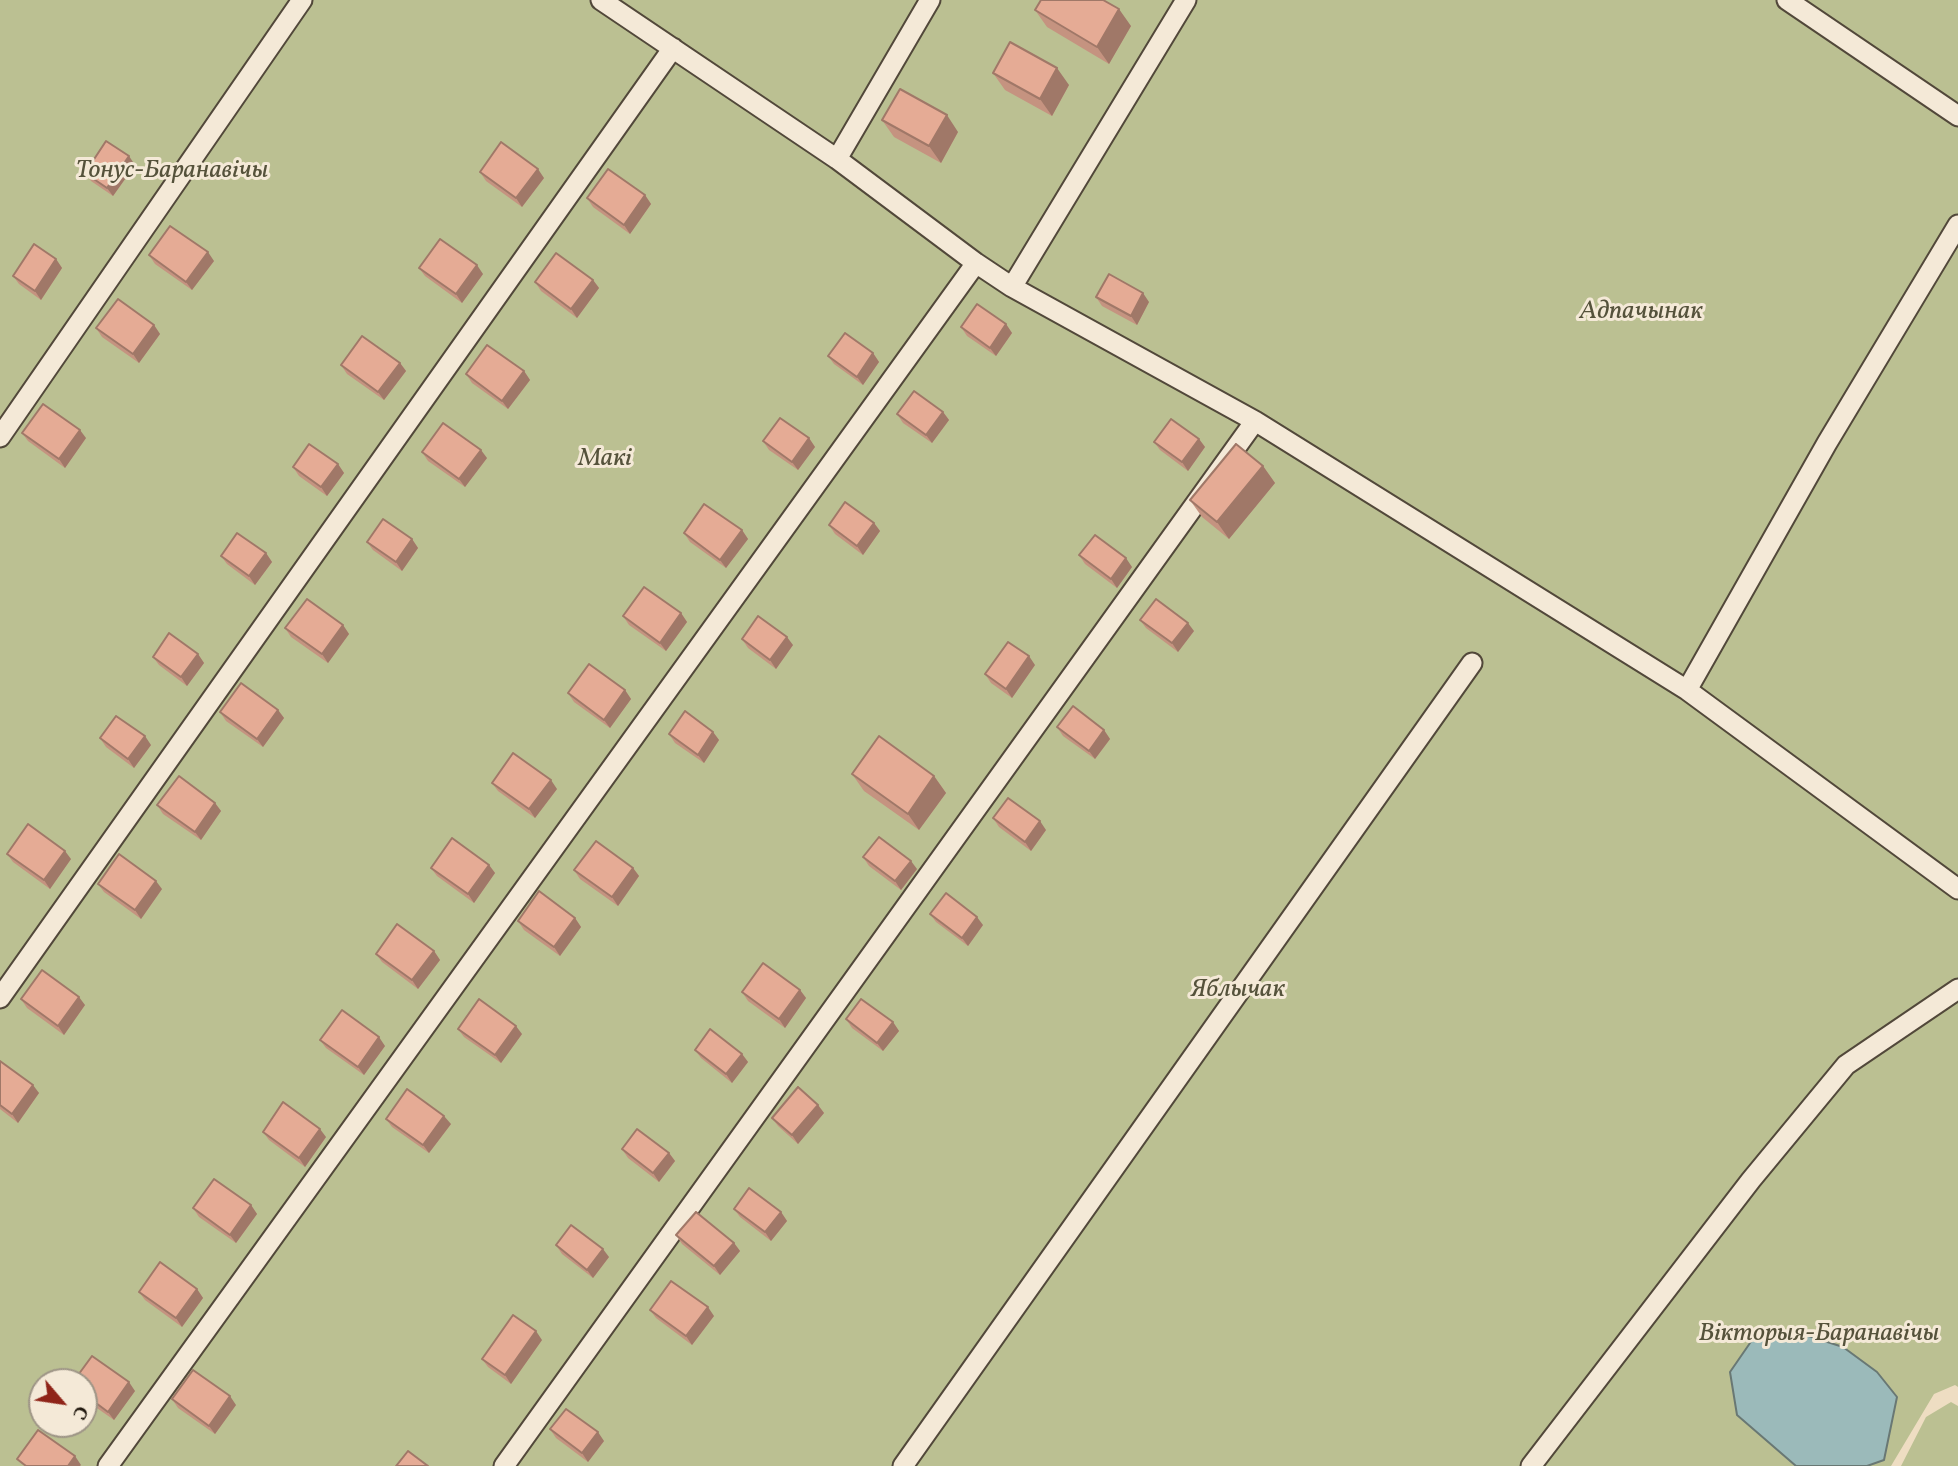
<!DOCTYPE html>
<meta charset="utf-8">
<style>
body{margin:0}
#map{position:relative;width:1958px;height:1466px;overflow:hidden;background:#eeddc2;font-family:Vollkorn,serif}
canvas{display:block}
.north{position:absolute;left:28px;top:1368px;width:70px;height:70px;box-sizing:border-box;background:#f4e9d7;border:2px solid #9e9586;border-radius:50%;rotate:119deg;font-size:19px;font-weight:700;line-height:28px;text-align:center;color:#1e160c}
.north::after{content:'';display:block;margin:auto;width:24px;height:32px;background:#8f2418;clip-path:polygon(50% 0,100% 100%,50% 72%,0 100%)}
</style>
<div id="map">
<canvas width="1958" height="1466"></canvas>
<div class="north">С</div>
</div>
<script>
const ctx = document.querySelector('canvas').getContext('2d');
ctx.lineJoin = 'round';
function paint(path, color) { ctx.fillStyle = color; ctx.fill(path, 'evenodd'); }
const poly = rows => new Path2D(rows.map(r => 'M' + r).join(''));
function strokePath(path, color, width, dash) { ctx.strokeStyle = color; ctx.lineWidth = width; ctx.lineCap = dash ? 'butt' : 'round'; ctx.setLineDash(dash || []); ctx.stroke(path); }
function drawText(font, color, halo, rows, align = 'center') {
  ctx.font = font + ' Vollkorn,serif'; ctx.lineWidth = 6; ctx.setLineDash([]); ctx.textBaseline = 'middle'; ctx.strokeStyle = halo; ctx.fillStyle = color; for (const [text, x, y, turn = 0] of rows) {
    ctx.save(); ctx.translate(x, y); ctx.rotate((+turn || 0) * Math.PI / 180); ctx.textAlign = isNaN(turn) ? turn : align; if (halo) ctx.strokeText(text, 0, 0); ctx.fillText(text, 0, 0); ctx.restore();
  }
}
const green = poly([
 [0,0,1958,0,1958,1387,1955,1385,1934,1394,1891,1466,0,1466],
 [42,1382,84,1382,84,1424,42,1424],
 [1951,1402,1958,1406,1958,1466,1901,1466,1926,1417]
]);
const water = poly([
 [1759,1330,1793,1331,1843,1347,1877,1372,1897,1397,1884,1460,1867,1466,1796,1466,1737,1415,1730,1372,1759,1330]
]);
const lane = poly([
 [601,0,837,159,976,263,1012,287,1255,421,1687,690,1958,889],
 [1787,0,1958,116],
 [837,159,930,0],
 [1012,287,1186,0],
 [0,437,302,0],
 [1687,690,1827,443,1958,225],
 [0,998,673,48],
 [108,1466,976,263],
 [504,1466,1255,421],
 [903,1466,1472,663],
 [1531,1466,1751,1180,1846,1065,1958,989]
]);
const wall = poly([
 [1035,10,1131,26,1109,64,1047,27],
 [993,73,1069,85,1052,116,1005,90],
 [882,120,958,132,941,163,894,137],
 [135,165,113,196,91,181,85,173],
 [480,172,544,178,522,207,486,181],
 [645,195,651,204,630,234,593,207,587,198],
 [149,255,214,261,192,290,155,264],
 [56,259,62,268,41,300,19,284,13,276],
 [419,268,483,274,462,303,425,276],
 [593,280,599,288,577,318,541,291,535,282],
 [1096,297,1149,302,1137,325,1102,306],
 [1006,324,1012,333,996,356,967,336,961,327],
 [154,325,160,334,139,363,102,337,96,328],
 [873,353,879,362,863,385,834,364,828,356],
 [400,363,406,371,384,400,347,374,341,365],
 [524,371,530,380,508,409,472,383,466,374],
 [943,412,949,420,932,443,903,423,897,414],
 [22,433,86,438,65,468,28,441],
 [809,438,815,447,798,470,769,450,763,441],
 [1199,439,1205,447,1188,471,1160,450,1154,442],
 [422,452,487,458,465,487,428,461],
 [338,464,344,473,327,496,299,476,293,467],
 [1263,466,1275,483,1229,539,1202,517,1190,500],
 [874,523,880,531,863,555,835,534,829,525],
 [742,530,748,539,726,568,690,542,684,533],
 [412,539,418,548,402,571,373,550,367,542],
 [266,553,272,562,255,585,227,564,221,556],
 [1079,555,1132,567,1117,588,1085,564],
 [681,613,687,622,666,651,629,625,623,616],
 [1140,620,1194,631,1178,652,1146,628],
 [343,625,349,634,328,663,291,637,285,628],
 [742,639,793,645,776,669,748,648],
 [198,654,204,663,187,686,159,665,153,657],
 [1035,665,1012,698,991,683,985,674],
 [625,690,631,699,610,728,574,702,568,693],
 [278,710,284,718,263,747,226,721,220,712],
 [1057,727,1104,730,1110,739,1095,759,1063,736],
 [713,732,719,740,704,763,675,743,669,734],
 [100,738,151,745,134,768,106,747],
 [852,774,934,776,946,793,919,830,864,791],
 [492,783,557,789,535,818,498,791],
 [215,803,221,811,201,840,163,814,157,805],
 [993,818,1046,830,1031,851,999,827],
 [7,854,71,859,50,889,13,862],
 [863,857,917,869,901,890,869,866],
 [489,865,495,873,474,903,437,876,431,868],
 [633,868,639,876,618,906,580,879,574,870],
 [98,884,162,889,141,919,104,892],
 [930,914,983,925,968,946,936,922],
 [575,918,581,927,560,956,524,930,518,921],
 [434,951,440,960,418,989,382,962,376,954],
 [800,990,806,998,785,1028,748,1001,742,992],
 [21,999,85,1005,64,1035,27,1008],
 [846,1019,893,1022,899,1031,883,1051,852,1028],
 [458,1029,522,1034,501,1063,464,1037],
 [320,1040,385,1046,364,1075,326,1048],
 [695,1050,742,1054,748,1062,732,1083,701,1058],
 [0,1061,39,1093,18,1123,0,1109],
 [818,1105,824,1113,798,1144,778,1126,772,1118],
 [386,1119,451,1124,429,1153,392,1127],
 [263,1132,326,1137,305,1167,269,1140],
 [622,1149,669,1153,675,1161,659,1182,628,1158],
 [251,1205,257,1214,236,1243,199,1217,193,1208],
 [734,1209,781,1212,787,1221,771,1241,740,1217],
 [676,1235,734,1243,740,1251,720,1275,682,1244],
 [556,1245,609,1257,593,1278,562,1254],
 [197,1289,203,1298,182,1327,145,1300,139,1292],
 [650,1310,714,1316,692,1345,656,1318],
 [542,1340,511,1384,488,1367,482,1359],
 [84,1382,135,1391,114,1420,84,1399],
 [172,1399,236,1405,215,1434,178,1408],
 [550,1429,604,1441,588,1462,556,1438]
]);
const shadedWall = poly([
 [1119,9,1131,26,1109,64,1097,47],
 [1057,68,1069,85,1052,116,1040,99],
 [947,115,958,132,941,163,929,146],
 [129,156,135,165,113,196,107,188],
 [538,169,544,178,522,207,516,198],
 [645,195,651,204,630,234,624,225],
 [208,252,214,261,192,290,186,282],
 [56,259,62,268,41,300,35,291],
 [477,265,483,274,462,303,456,294],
 [593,280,599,288,577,318,571,309],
 [1143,293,1149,302,1137,325,1131,316],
 [1006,324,1012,333,996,356,990,348],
 [154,325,160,334,139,363,133,354],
 [873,353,879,362,863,385,857,377],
 [400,363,406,371,384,400,378,392],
 [524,371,530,380,508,409,502,401],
 [943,412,949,420,932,443,926,435],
 [80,430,86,438,65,468,59,459],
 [809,438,815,447,798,470,792,462],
 [1199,439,1205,447,1188,471,1182,462],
 [481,450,487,458,465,487,459,479],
 [338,464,344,473,327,496,321,487],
 [1263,466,1275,483,1229,539,1217,522],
 [874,523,880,531,863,555,857,546],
 [742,530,748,539,726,568,720,560],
 [412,539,418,548,402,571,396,562],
 [266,553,272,562,255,585,249,576],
 [1126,558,1132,567,1117,588,1111,579],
 [681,613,687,622,666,651,660,643],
 [1188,623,1194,631,1178,652,1172,643],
 [343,625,349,634,328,663,322,654],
 [787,637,793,645,776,669,770,660],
 [198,654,204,663,187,686,181,677],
 [1029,656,1035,665,1012,698,1006,689],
 [625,690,631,699,610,728,604,720],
 [278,710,284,718,263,747,257,739],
 [1104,730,1110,739,1095,759,1089,751],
 [713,732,719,740,704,763,698,755],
 [145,736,151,745,134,768,128,759],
 [934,776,946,793,919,830,908,814],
 [551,780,557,789,535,818,529,809],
 [215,803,221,811,201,840,195,832],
 [1040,821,1046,830,1031,851,1025,842],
 [65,851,71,859,50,889,44,880],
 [911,861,917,869,901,890,895,881],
 [489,865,495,873,474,903,468,894],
 [633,868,639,876,618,906,612,897],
 [156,881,162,889,141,919,135,910],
 [977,917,983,925,968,946,962,938],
 [575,918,581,927,560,956,554,947],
 [434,951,440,960,418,989,412,980],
 [800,990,806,998,785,1028,779,1019],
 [79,997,85,1005,64,1035,58,1026],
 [893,1022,899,1031,883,1051,877,1043],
 [516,1026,522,1034,501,1063,495,1055],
 [379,1037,385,1046,364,1075,358,1067],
 [742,1054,748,1062,732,1083,726,1074],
 [33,1085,39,1093,18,1123,12,1114],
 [818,1105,824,1113,798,1144,792,1135],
 [444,1116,451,1124,429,1153,423,1145],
 [320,1129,326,1137,305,1167,299,1158],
 [669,1153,675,1161,659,1182,653,1173],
 [251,1205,257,1214,236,1243,230,1235],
 [781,1212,787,1221,771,1241,765,1232],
 [734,1243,740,1251,720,1275,714,1266],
 [603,1249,609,1257,593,1278,587,1270],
 [197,1289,203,1298,182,1327,176,1318],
 [708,1307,714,1316,692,1345,686,1336],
 [536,1331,542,1340,511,1384,505,1375],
 [129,1382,135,1391,114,1420,108,1412],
 [230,1396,236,1405,215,1434,209,1426],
 [598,1432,604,1441,588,1462,582,1453],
 [75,1456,81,1465,80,1466,68,1466]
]);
const building = poly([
 [1041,0,1103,0,1119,9,1097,47,1035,10,1041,0],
 [1010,42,1057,68,1040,99,993,73,1010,42],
 [900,89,947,115,929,146,882,120,900,89],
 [106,141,129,156,107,188,85,173,106,141],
 [501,142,538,169,516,198,480,172,501,142],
 [608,169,645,195,624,225,587,198,608,169],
 [170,226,208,252,186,282,149,255,170,226],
 [440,239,477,265,456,294,419,268,440,239],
 [34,244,56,259,35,291,13,276,34,244],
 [556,253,593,280,571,309,535,282,556,253],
 [1109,274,1143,293,1131,316,1096,297,1109,274],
 [118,299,154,325,133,354,96,328,118,299],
 [977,304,1006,324,990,348,961,327,977,304],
 [845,333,873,353,857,377,828,356,845,333],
 [362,336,400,363,378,392,341,365,362,336],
 [487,345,524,371,502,401,466,374,487,345],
 [914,391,943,412,926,435,897,414,914,391],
 [43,404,80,430,59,459,22,433,43,404],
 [780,418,809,438,792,462,763,441,780,418],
 [1171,419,1199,439,1182,462,1154,442,1171,419],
 [443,423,481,450,459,479,422,452,443,423],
 [309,444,338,464,321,487,293,467,309,444],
 [1236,444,1263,466,1217,522,1190,500,1236,444],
 [845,502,874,523,857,546,829,525,845,502],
 [704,504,742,530,720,560,684,533,704,504],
 [383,519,412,539,396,562,367,542,383,519],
 [237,533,266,553,249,576,221,556,237,533],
 [1095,535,1126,558,1111,579,1079,555,1095,535],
 [644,587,681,613,660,643,623,616,644,587],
 [307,599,343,625,322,654,285,628,307,599],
 [1156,599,1188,623,1172,643,1140,620,1156,599],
 [758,616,787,637,770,660,742,639,758,616],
 [169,633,198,654,181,677,153,657,169,633],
 [1008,642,1029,656,1006,689,985,674,1008,642],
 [589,664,625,690,604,720,568,693,589,664],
 [241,683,278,710,257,739,220,712,241,683],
 [1073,706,1104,730,1089,751,1057,727,1073,706],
 [685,711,713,732,698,755,669,734,685,711],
 [116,716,145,736,128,759,100,738,116,716],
 [879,736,934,776,908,814,852,774,879,736],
 [513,753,551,780,529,809,492,783,513,753],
 [179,776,215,803,195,832,157,805,179,776],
 [1008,798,1040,821,1025,842,993,818,1008,798],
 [28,824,65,851,44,880,7,854,28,824],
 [879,837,911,861,895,881,863,857,879,837],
 [452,838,489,865,468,894,431,868,452,838],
 [596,841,633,868,612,897,574,870,596,841],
 [119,854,156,881,135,910,98,884,119,854],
 [539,891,575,918,554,947,518,921,539,891],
 [946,893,977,917,962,938,930,914,946,893],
 [397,924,434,951,412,980,376,954,397,924],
 [763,963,800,990,779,1019,742,992,763,963],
 [42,970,79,997,58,1026,21,999,42,970],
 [479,999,516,1026,495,1055,458,1029,479,999],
 [861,999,893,1022,877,1043,846,1019,861,999],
 [342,1010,379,1037,358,1067,320,1040,342,1010],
 [710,1029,742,1054,726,1074,695,1050,710,1029],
 [0,1061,33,1085,12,1114,0,1105,0,1061],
 [798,1087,818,1105,792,1135,772,1118,798,1087],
 [407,1089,444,1116,423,1145,386,1119,407,1089],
 [283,1102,320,1129,299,1158,263,1132,283,1102],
 [637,1129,669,1153,653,1173,622,1149,637,1129],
 [214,1179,251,1205,230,1235,193,1208,214,1179],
 [749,1188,781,1212,765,1232,734,1209,749,1188],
 [696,1212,734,1243,714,1266,676,1235,696,1212],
 [571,1225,603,1249,587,1270,556,1245,571,1225],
 [160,1262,197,1289,176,1318,139,1292,160,1262],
 [671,1281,708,1307,686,1336,650,1310,671,1281],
 [513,1315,536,1331,505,1375,482,1359,513,1315],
 [92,1356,129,1382,108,1412,84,1394,84,1382,73,1382,92,1356],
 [193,1370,230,1396,209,1426,172,1399,193,1370],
 [566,1409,598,1432,582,1453,550,1429,566,1409],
 [38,1430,75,1456,68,1466,26,1466,17,1459,38,1430],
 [408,1451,428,1466,396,1466,408,1451]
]);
const parkNames = [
 ["Тонус-Баранавічы",172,172],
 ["Адпачынак",1641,313],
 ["Макі",605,460],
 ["Яблычак",1238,991],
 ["Вікторыя-Баранавічы",1819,1335]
];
paint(green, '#bbc092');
paint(water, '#9bbaba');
strokePath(water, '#697874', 2);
strokePath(lane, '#52483a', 23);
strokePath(lane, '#f4e9d7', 19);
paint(wall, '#c59380');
paint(shadedWall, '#a07868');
paint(building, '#e5ab95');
strokePath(building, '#a07868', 2);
drawText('italic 26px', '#55523b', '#f4e9d7', parkNames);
</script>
